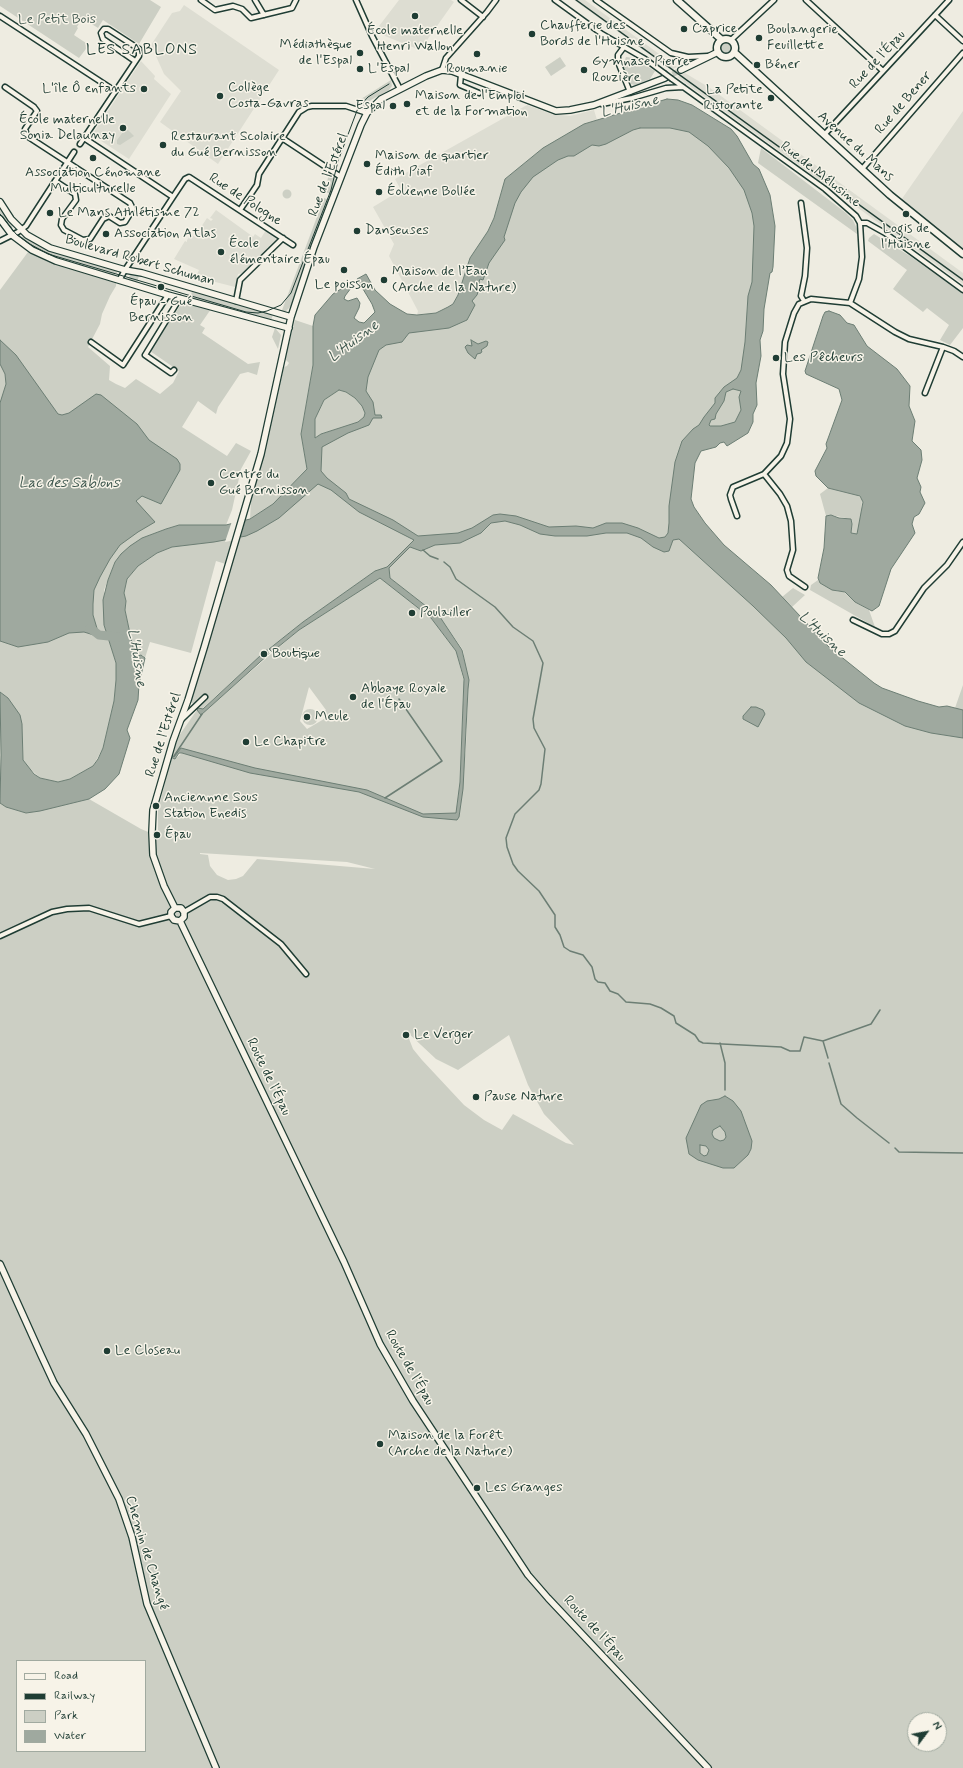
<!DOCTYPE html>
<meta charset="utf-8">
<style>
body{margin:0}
#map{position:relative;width:963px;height:1768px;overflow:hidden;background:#eeece1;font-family:Mynerve,sans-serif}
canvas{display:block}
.legend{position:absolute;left:16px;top:1660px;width:130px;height:92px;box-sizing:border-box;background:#f7f3e8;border:1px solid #a1aaa0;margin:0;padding:5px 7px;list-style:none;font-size:12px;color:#1f3d34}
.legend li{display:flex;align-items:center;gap:8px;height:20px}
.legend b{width:20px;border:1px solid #a1aaa0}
.north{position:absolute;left:907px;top:1712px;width:40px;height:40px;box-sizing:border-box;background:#f7f3e8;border:1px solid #a1aaa0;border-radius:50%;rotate:58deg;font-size:11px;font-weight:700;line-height:16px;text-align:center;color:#1f3d34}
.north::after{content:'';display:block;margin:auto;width:14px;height:18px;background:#1f3d34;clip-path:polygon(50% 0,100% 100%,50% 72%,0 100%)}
</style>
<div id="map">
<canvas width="963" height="1768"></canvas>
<ul class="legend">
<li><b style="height:5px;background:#f7f3e8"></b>Road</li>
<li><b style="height:5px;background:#1f3d34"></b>Railway</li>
<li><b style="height:11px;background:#cccfc4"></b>Park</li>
<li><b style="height:11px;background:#9fa99f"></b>Water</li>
</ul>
<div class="north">N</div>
</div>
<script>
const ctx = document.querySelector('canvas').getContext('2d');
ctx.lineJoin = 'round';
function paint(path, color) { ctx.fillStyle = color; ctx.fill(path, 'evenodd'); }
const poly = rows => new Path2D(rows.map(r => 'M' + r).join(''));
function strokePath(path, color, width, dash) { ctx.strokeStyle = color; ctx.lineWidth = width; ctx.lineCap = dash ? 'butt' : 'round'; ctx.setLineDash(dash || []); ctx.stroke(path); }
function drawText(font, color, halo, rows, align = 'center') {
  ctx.font = font + ' Mynerve,sans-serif'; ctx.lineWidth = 3; ctx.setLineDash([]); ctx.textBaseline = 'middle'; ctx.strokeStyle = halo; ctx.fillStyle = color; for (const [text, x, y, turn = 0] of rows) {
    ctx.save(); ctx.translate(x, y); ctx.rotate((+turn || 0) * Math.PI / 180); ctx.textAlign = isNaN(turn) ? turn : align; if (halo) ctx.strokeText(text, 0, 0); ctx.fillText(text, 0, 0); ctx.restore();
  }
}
const built = poly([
 [399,0,451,0,454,2,420,50,385,36,376,30],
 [574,0,585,0,677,67,671,70],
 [184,5,279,70,218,164,160,122,181,91,164,74,151,45,172,13,180,11],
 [141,61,155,76,154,79,171,94,129,159,92,135],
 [685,73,710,88,963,273,963,284,677,77],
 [527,105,552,114,570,116,594,110,597,120,584,124,554,142,533,156,505,179,494,218,488,231,470,258,458,295,453,304,436,313,417,315,418,311,389,256,394,244,373,207,401,190,395,179],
 [963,111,963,254,899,203],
 [216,210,252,236,253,237,255,234,261,238,266,230,278,238,243,273,238,274,235,287,196,277,199,270,174,259,185,241,187,242,187,240,191,235,196,237,195,236,207,218,211,221,213,219,210,218]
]);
const green = poly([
 [0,0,150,0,161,7,139,44,103,20,98,28,82,18,77,27,78,28,74,35,89,45,79,58,0,6],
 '720.5 48a5.5 5.5 0 1 1 11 0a5.5 5.5 0 1 1-11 0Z',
 [560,57,566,66,551,76,545,67],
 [626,57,633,58,655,71,650,79,635,85,631,84,623,65],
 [391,80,392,86,389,90,371,100,364,108,354,106,361,99],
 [681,115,760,194,747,417,688,453,687,522,860,686,963,724,963,1768,0,1768,0,803,6,807,26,813,89,799,141,829,158,836,158,811,171,758,175,759,182,753,203,758,181,748,174,757,171,755,176,740,197,710,201,714,299,630,380,578,431,618,456,651,464,682,460,782,457,812,459,816,466,746,468,689,463,650,440,617,390,578,389,573,375,571,303,622,267,650,265,652,267,654,263,658,261,655,201,710,188,700,229,565,216,561,191,653,150,642,145,658,143,655,135,657,125,610,126,601,124,593,127,579,138,566,157,553,172,547,248,527,309,479,317,446,365,422,367,409,357,391,371,342,433,321,459,300,513,179,544,152],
 [309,687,326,710,323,712,326,715,324,719,307,729,300,721],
 [200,853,347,862,375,869,257,859,243,876,236,879,228,880,217,875,210,866,208,855,200,854],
 [406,1031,436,1059,458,1070,509,1035,528,1085,544,1114,574,1145,566,1143,513,1114,502,1130,484,1120,464,1105,422,1060,413,1049],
 [17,1661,145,1661,145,1751,17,1751],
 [915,1720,939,1720,939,1744,915,1744],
 [126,128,134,136,120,145,117,144,117,140],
 [761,148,846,213,853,220,857,229,857,234,758,163],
 [329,173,336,179,331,194,325,192],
 '282.5 194a4.5 4.5 0 1 1 9 0a4.5 4.5 0 1 1-9 0Z',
 [324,198,329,200,308,255,291,306,285,312,281,313],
 [0,206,13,224,12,228,10,228,0,217],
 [874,234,910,256,963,294,963,328,950,345,940,340,949,325,927,308,923,312,893,289,907,270,868,241,869,238],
 [25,236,34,241,117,270,117,273,113,276,44,253,22,240,22,237],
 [28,252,55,264,116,283,116,286,110,296,102,314,100,324,88,347,110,366,109,380,116,384,125,388,136,379,160,394,173,383,179,371,150,351,184,300,211,309,200,325,205,328,202,333,248,364,260,362,257,375,248,372,240,374,218,407,216,414,198,401,182,427,227,456,236,443,251,451,241,469,232,510,226,525,179,525,166,529,142,538,115,562,104,590,104,625,116,663,116,680,114,702,103,748,93,766,70,779,57,782,40,778,26,765,23,760,22,724,8,698,0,692,0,290],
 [131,273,139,275,137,284,128,279],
 [192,291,273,314,271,321,190,299],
 [295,320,313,326,313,365,301,434,307,469,273,504,250,519,251,501,265,450,284,367,287,366,289,363,285,359],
 [275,328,281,335,278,349,272,337],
 [339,390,346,392,355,398,362,406,365,413,364,417,358,422,321,434,315,438,315,419,324,400],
 [828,488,857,495,862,499,861,520,857,534,851,533,852,524,851,519,831,515,826,516,820,494],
 [818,580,820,583,836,591,844,592,855,602,869,610,875,627,810,590,811,585],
 [793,588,805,595,792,607,782,597],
 [963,685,963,710,955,708],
 '302 717a8 8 0 1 1 16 0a8 8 0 1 1-16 0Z'
]);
const water = poly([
 [667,99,678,100,692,105,731,129,737,136,753,164,759,169,770,195,775,226,773,267,772,272,770,273,764,309,763,331,760,340,761,356,756,383,757,405,753,414,753,422,748,433,727,446,724,442,720,443,716,447,701,451,695,463,691,499,694,507,705,523,724,545,771,585,829,647,874,683,882,688,918,701,939,707,947,706,963,710,963,738,931,733,905,726,859,703,806,662,786,638,753,606,679,539,673,540,669,551,664,552,653,547,641,538,627,533,606,533,587,536,555,536,540,534,520,525,505,521,491,523,481,533,460,543,435,545,421,551,410,547,389,568,390,578,440,617,462,650,469,680,468,689,463,789,459,817,457,820,423,817,359,792,250,773,182,753,179,753,175,759,170,757,171,755,174,757,181,748,255,768,367,790,423,814,456,813,460,782,464,679,456,651,431,618,380,578,299,630,272,652,269,649,303,622,375,571,387,567,414,540,359,512,331,490,318,484,279,518,257,531,246,536,214,542,172,547,157,553,138,566,127,579,124,593,126,601,125,610,135,657,141,655,145,658,139,684,138,700,127,730,130,738,119,774,105,789,89,799,40,811,26,813,6,807,0,803,1,755,0,692,8,698,20,715,22,724,23,760,34,774,40,778,58,782,70,779,93,766,98,759,103,748,114,701,116,680,116,663,104,625,103,600,108,580,115,562,121,554,130,546,142,538,166,529,179,525,226,525,250,519,273,504,307,469,301,434,313,365,313,326,315,315,333,294,349,284,351,288,345,296,344,299,348,301,357,298,360,303,359,308,354,318,359,322,364,323,375,312,372,304,357,279,366,274,375,290,390,304,407,314,417,315,436,313,448,307,453,304,458,295,470,258,488,231,494,218,505,179,543,148,584,124,667,99],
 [640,128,670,128,689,132,708,146,729,168,744,190,752,213,754,226,752,282,748,296,745,342,741,370,737,378,724,387,715,398,715,403,704,417,699,425,693,429,682,441,675,462,669,506,669,523,668,533,665,537,659,538,638,528,622,523,606,523,593,528,576,526,549,527,516,516,500,514,493,515,472,528,458,533,418,536,393,520,349,499,346,493,327,478,321,471,322,447,348,433,369,425,373,418,382,418,381,415,375,415,373,402,366,391,368,377,379,350,386,345,402,342,409,333,449,328,467,320,475,305,472,301,477,295,480,286,479,282,480,279,483,280,489,263,505,240,504,237,515,203,521,192,533,177,558,160,568,156,574,156,592,145,599,146,606,144,633,130,640,128],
 [733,389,741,391,739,397,741,410,735,422,721,426,710,426,709,425,711,420,715,419,716,414,724,401,726,392,733,389],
 [339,390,346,392,355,398,362,406,365,413,364,417,358,422,321,434,315,438,315,419,324,400,339,390],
 [829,311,840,315,847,323,854,325,867,346,897,369,910,386,909,406,915,421,912,441,921,450,922,460,917,478,921,487,920,492,925,503,919,514,914,517,912,524,915,533,891,569,879,606,872,611,855,602,845,592,832,590,820,583,818,578,824,548,826,516,831,515,839,518,851,519,852,524,851,533,857,534,863,502,860,496,828,488,816,476,815,471,827,448,826,444,842,400,839,389,806,374,805,371,823,316,825,312,829,311],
 [0,340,16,355,58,414,62,415,69,413,96,394,101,395,137,424,149,440,177,459,180,464,180,470,161,504,142,496,136,501,155,522,138,532,120,545,110,559,100,577,94,590,93,604,93,615,99,635,97,636,84,632,69,633,48,642,18,647,0,641,0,403,6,384,5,374,0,364,0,340],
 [471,340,478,344,486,341,488,342,487,346,481,350,482,351,481,353,477,354,475,359,468,353,465,347,467,345,472,346,471,340],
 [267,650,269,654,201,715,197,710,198,708,203,709,261,655,264,657,267,654,265,652,267,650],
 [751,707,756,707,763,710,765,714,758,727,743,719,743,716,751,707],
 [725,1096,733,1101,741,1111,752,1141,751,1149,748,1155,734,1168,723,1168,698,1160,689,1154,686,1138,701,1105,707,1101,719,1099,725,1096],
 [720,1126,725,1132,726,1137,724,1140,720,1141,714,1138,712,1134,713,1130,720,1126],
 [700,1145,706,1146,709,1150,707,1155,704,1156,700,1153,700,1145]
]);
const pier = poly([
 [246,518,240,539,225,542,232,521]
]);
const stream = poly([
 [423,550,430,556,438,559],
 [444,562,450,567,456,579,495,607,513,627,533,641,543,663,533,719,534,728,545,749,541,784,539,790,515,814,506,838,507,847,513,864,518,871,539,891,555,915,555,927,560,935,564,947,570,951,583,955,592,967,595,979,598,982,605,983,610,991,618,994,626,1002,650,1004,661,1008,674,1016,676,1023,695,1035,699,1041,703,1043,781,1047,790,1051,800,1051,804,1037,823,1041,828,1058],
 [174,756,202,714],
 [385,798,442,761,399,699],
 [823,1041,871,1024,880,1010],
 [720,1043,725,1063,725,1090],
 [829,1063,841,1104,857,1118,889,1143],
 [895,1148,899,1152,963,1153]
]);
const river = poly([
 [90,628,99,635,118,637]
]);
const streetTunnel = poly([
 [74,152,80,144]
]);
const secondaryTunnel = poly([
 [665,78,681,70]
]);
const street = poly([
 [201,0,215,10,233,6,242,9,251,18,292,8,296,0],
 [255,0,264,15],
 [356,0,372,36,400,89],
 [461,0,483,17],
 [555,0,602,34,645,59,664,73],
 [596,0,671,53,688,57,708,56],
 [806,0,883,71],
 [935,15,963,41],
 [0,16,115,91],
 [731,40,774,0],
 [624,47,618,55,618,62,630,92],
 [442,70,446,58,487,12,496,0],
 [461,75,460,85,479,93],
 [672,79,825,189,856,216,860,223,867,223,885,233,963,290],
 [5,87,34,107,37,111,25,129,27,136,130,203,133,209,125,222,120,223,109,216,103,219,90,239,83,240,64,230,61,225,62,219,76,200,75,194,55,181],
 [602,104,632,98,666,88,683,87],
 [824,135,949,0],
 [84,138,173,197],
 [282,138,341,177],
 [80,144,139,56,139,49,108,29,104,29,101,33,103,39,135,61],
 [862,169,963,53],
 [801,203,807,248,805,276,801,296,804,301],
 [240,210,257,185,259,174,299,112,307,107,312,106,346,106,367,113],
 [0,241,18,232,26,226,74,152],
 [120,279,125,270,173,197,185,179,189,177,293,245],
 [236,301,240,280,283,238],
 [850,303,859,279,862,257,860,223],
 [91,342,123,365,168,295],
 [174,370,171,373,145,355,180,298],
 [925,393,943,347],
 [764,474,780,494,787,506,791,521,793,550,787,570,789,576,805,587],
 [737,516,731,499,730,495,733,487,764,474,781,456,787,443,790,419,783,374,785,342,794,313,799,304,811,299,850,303,895,332,909,339,943,347,954,351,963,357],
 [853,620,882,634,889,634,895,631,924,588,947,565,963,542],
 [182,719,205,697],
 [184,912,210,897,217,897,223,899,281,944,306,974],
 [0,936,52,912,67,909,89,908,139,924,171,916]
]);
const secondary = poly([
 [681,70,718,52],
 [0,202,11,219,27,235,50,248,125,270,142,273,291,317],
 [0,219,12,235,32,250,56,261,168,295,289,328],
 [175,908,164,886,153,855,152,832,153,810,173,741,188,700,204,648,261,454,291,317,314,247,361,125,367,113,381,99,426,76,442,70,452,71,556,111,570,110,594,105,665,78],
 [175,908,181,908,184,912,184,917,180,921],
 [175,908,171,912,171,916,174,920,180,921],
 [180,921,344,1262,380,1344,413,1401,528,1575,548,1598,708,1768],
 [0,1264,41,1355,54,1383,86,1434,119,1499,132,1537,147,1604,216,1768]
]);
const primary = poly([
 [677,0,722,40],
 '717 48a9 9 0 1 1 18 0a9 9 0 1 1-18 0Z',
 [734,52,890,195,963,254]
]);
const tram = poly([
 [0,214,16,234,28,243,48,254,246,312,258,313,267,311,281,305,291,293,331,190,338,161,358,108,368,97,389,84]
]);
const rail = poly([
 [576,0,963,280]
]);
const streetBridge = poly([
 [664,73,672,79]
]);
const markers = [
 [415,16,4,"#1f3d34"],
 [684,29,4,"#1f3d34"],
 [532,34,4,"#1f3d34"],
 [759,38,4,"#1f3d34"],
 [360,53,4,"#1f3d34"],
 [477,54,4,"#1f3d34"],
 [757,65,4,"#1f3d34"],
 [360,69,4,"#1f3d34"],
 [584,70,4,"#1f3d34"],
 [144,89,4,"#1f3d34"],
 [220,96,4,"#1f3d34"],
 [771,98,4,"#1f3d34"],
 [407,104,4,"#1f3d34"],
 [393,106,4,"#1f3d34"],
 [123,128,4,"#1f3d34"],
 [163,145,4,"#1f3d34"],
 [93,158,4,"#1f3d34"],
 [367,164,4,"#1f3d34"],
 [379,192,4,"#1f3d34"],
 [50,213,4,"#1f3d34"],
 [906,214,4,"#1f3d34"],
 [357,231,4,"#1f3d34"],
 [106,234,4,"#1f3d34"],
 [221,252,4,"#1f3d34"],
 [344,270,4,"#1f3d34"],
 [384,280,4,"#1f3d34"],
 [161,287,4,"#1f3d34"],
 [776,358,4,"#1f3d34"],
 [211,483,4,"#1f3d34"],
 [412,613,4,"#1f3d34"],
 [264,654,4,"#1f3d34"],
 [353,697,4,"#1f3d34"],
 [307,717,4,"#1f3d34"],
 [246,742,4,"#1f3d34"],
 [156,806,4,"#1f3d34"],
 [157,835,4,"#1f3d34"],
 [406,1035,4,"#1f3d34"],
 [476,1097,4,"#1f3d34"],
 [107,1351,4,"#1f3d34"],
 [380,1444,4,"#1f3d34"],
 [477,1488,4,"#1f3d34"]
];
const parkNames = [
 ["Le Petit Bois",57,20]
];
const poiNames = [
 ["Chaufferie des",540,26],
 ["Bords de l'Huisne",540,42],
 ["Caprice",692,29],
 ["Boulangerie",767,30],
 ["Feuillette",767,46],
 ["École maternelle",415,31,"center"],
 ["Henri Wallon",415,47,"center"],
 ["Médiathèque",352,45,"right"],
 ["de l'Espal",352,61,"right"],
 ["Gymnase Pierre",592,62],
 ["Rouzière",592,78],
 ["Béner",765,65],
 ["L'Espal",368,69],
 ["Roumanie",477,69,"center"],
 ["Collège",228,88],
 ["Costa-Gavras",228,104],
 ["L'île Ô enfants",136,89,"right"],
 ["La Petite",763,90,"right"],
 ["Ristorante",763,106,"right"],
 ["Maison de l'Emploi",415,96],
 ["et de la Formation",415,112],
 ["Espal",385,106,"right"],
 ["École maternelle",115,120,"right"],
 ["Sonia Delaunay",115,136,"right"],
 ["Restaurant Scolaire",171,137],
 ["du Gué Bernisson",171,153],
 ["Maison de quartier",375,156],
 ["Édith Piaf",375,172],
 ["Association Cénomane",93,173,"center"],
 ["Multiculturelle",93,189,"center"],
 ["Éolienne Bollée",387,192],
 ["Le Mans Athlétisme 72",58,213],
 ["Logis de",906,229,"center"],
 ["l'Huisne",906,245,"center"],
 ["Danseuses",365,231],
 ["Association Atlas",114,234],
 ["École",229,244],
 ["élémentaire Épau",229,260],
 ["Maison de l’Eau",392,272],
 ["(Arche de la Nature)",392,288],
 ["Le poisson",344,285,"center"],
 ["Épau - Gué",161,302,"center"],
 ["Bernisson",161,318,"center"],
 ["Les Pêcheurs",784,358],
 ["Centre du",219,475],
 ["Gué Bernisson",219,491],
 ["Poulailler",420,613],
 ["Boutique",272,654],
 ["Abbaye Royale",361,689],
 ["de l'Épau",361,705],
 ["Meule",315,717],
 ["Le Chapitre",254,742],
 ["Anciennne Sous",164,798],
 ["Station Enedis",164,814],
 ["Épau",165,835],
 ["Le Verger",414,1035],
 ["Pause Nature",484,1097],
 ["Le Closeau",115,1351],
 ["Maison de la Forêt",388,1436],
 ["(Arche de la Nature)",388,1452],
 ["Les Granges",485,1488]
];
const streetNames = [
 ["Rue de l'Épau",878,60,-47],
 ["Rue de Bener",904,103,-49],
 ["Avenue du Mans",855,147,42],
 ["Rue de l'Estérel",329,175,-69],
 ["Rue de Mélusine",820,175,38],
 ["Rue de Pologne",245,200,33],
 ["Boulevard Robert Schuman",140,261,16],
 ["Rue de l'Estérel",164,735,-72],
 ["Route de l'Épau",268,1077,64],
 ["Route de l'Épau",409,1368,60],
 ["Chemin de Changé",146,1553,73],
 ["Route de l'Épau",594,1629,47]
];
const waterNames = [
 ["L'Huisne",630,107,-13],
 ["L'Huisne",354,342,-37],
 ["Lac des Sablons",69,484],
 ["L'Huisne",822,635,43],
 ["L'Huisne",136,658,81]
];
const quarterNames = [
 ["LES SABLONS",142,51]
];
paint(built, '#ddddd2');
paint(green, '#cccfc4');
paint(water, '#9fa99f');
strokePath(water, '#6c7e74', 1);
paint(pier, '#eeece1');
strokePath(stream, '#6c7e74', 1.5);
strokePath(river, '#9fa99f', 9);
strokePath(streetTunnel, '#c5c9be', 4, [4, 2]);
strokePath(secondaryTunnel, '#c5c9be', 5.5, [5.5, 3]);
strokePath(street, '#1f3d34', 7);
strokePath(secondary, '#1f3d34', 8);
strokePath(primary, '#1f3d34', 9);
strokePath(street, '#f7f3e8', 4);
strokePath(secondary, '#f7f3e8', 5.5);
strokePath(primary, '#f7f3e8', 6);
strokePath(tram, '#1f3d34', 1);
strokePath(rail, '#1f3d34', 1.5);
strokePath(streetBridge, '#1f3d34', 7, []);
strokePath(streetBridge, '#f7f3e8', 4);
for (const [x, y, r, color] of markers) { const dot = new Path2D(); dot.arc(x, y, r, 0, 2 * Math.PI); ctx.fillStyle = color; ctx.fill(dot); strokePath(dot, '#f7f3e8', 1.5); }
drawText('14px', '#425a51', '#f7f3e8', parkNames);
drawText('14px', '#1f3d34', '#f7f3e8', poiNames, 'left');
drawText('14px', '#1f3d34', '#f7f3e8', streetNames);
drawText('italic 15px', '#3f584f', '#f7f3e8', waterNames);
ctx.letterSpacing = '1px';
drawText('16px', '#1f3d34', '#f7f3e8', quarterNames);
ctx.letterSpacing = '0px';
</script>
